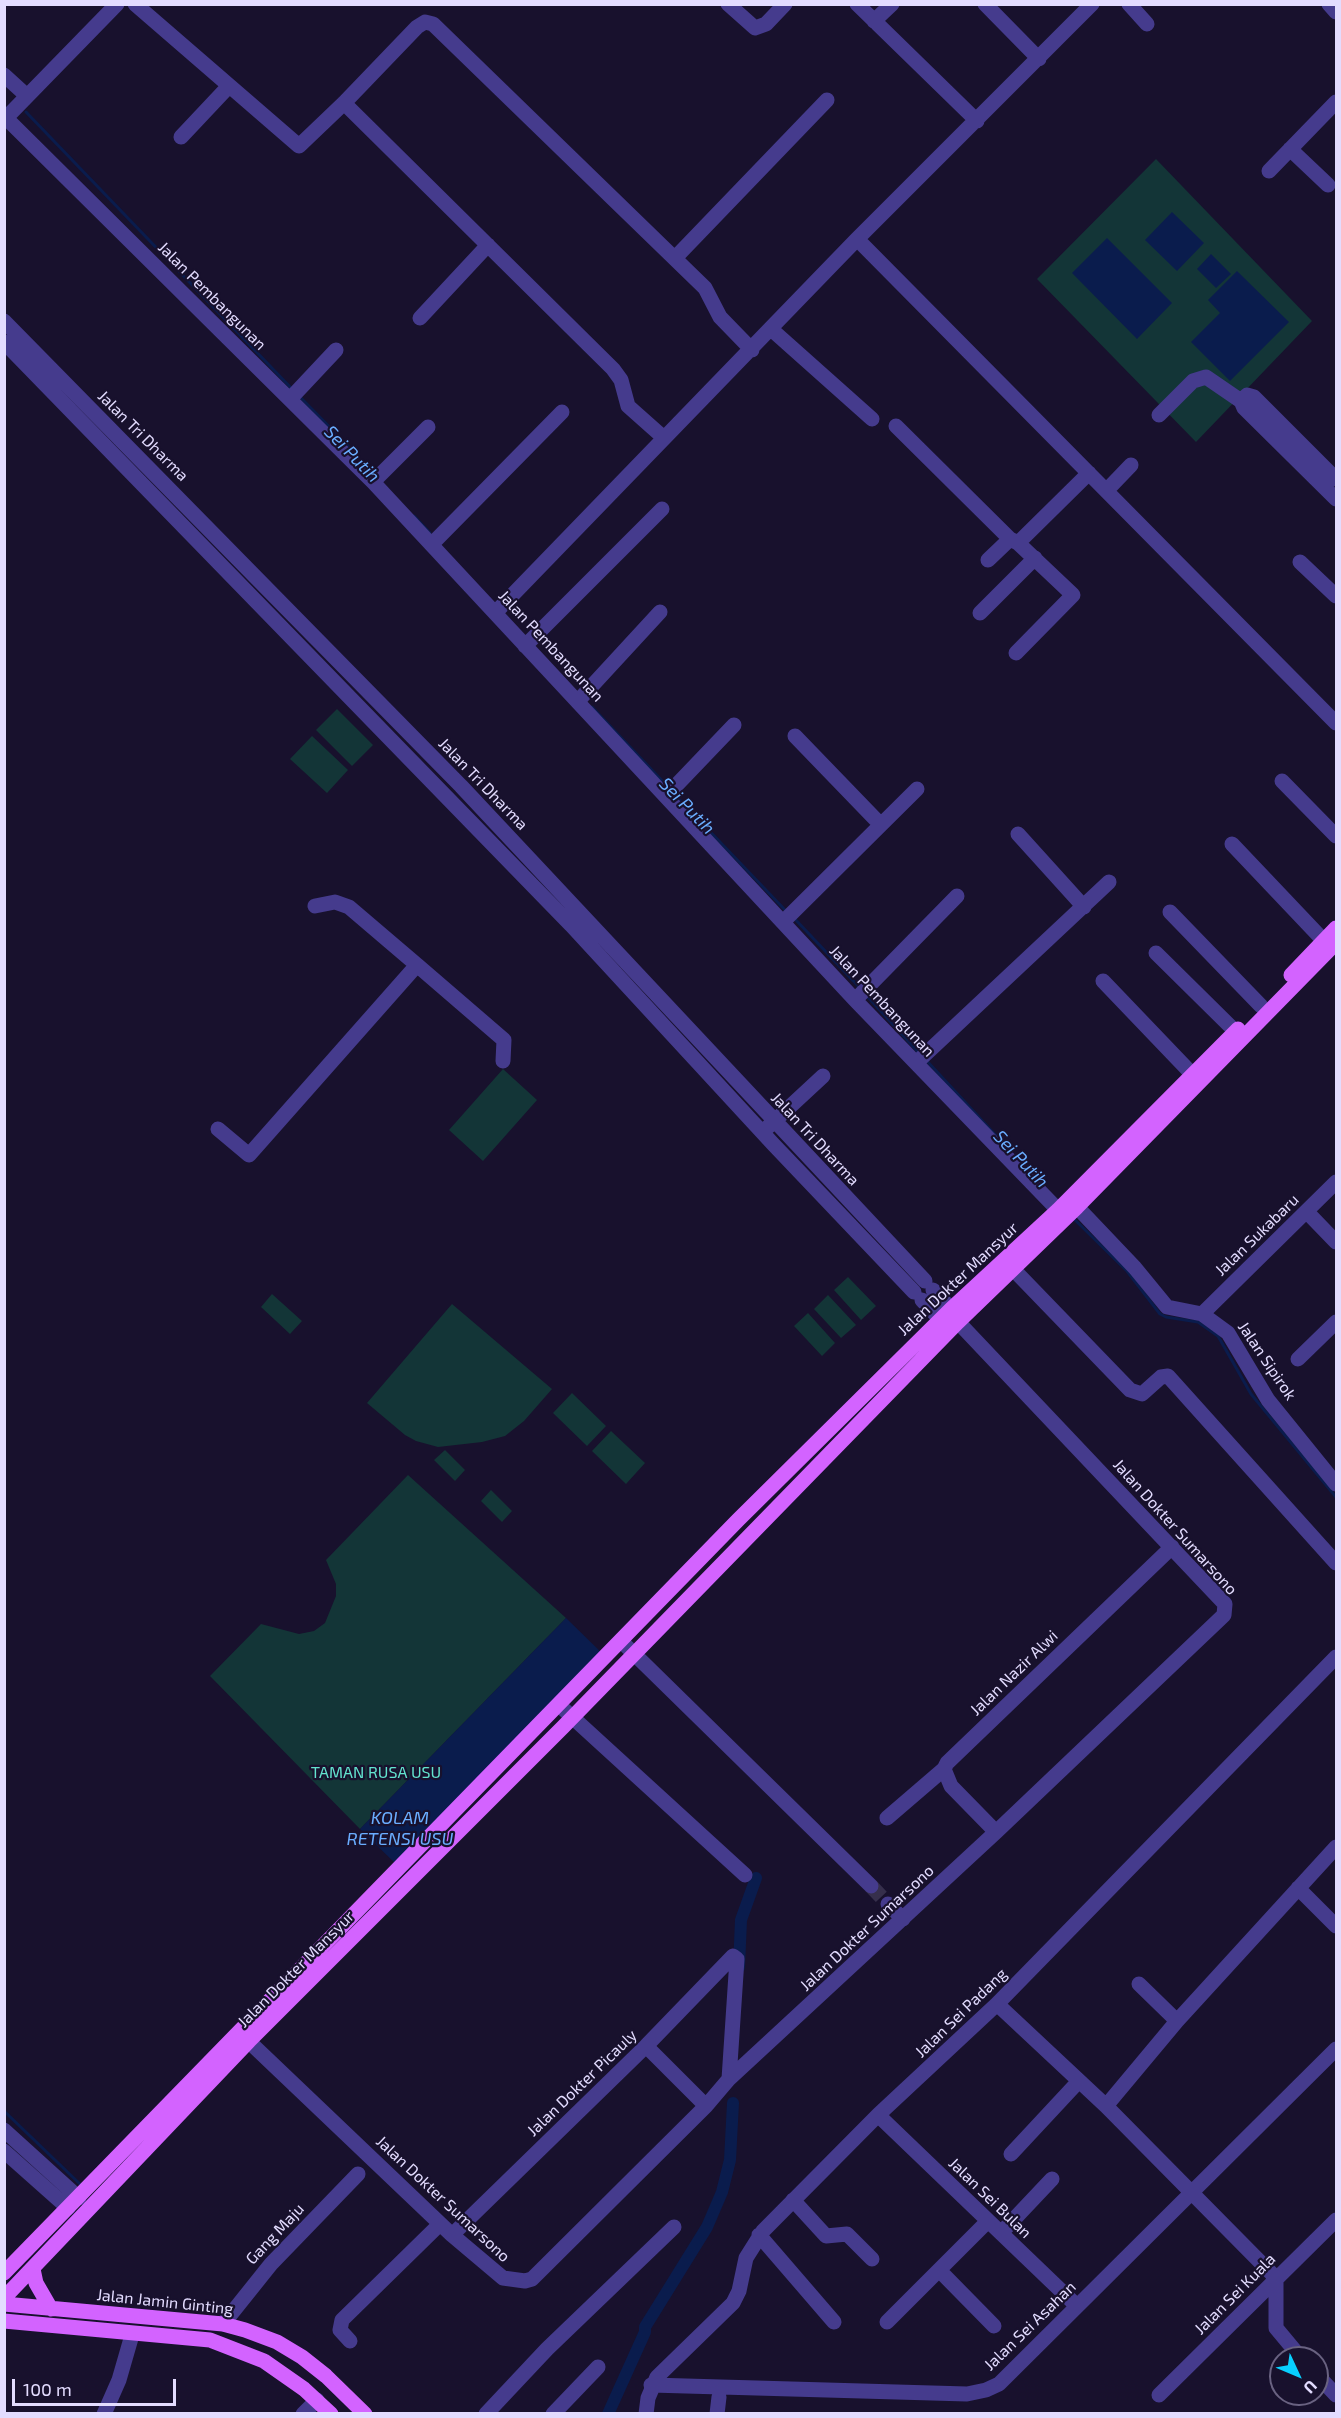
<!DOCTYPE html>
<style>
body{margin:0}
#map{position:relative;width:1341px;height:2418px;overflow:hidden;background:#18112d;font-family:"Exo 2",sans-serif}
canvas{display:block}
.frame{position:absolute;inset:0;border:6px solid #e3dcff;pointer-events:none}
.north{position:absolute;left:1269px;top:2346px;width:60px;height:60px;box-sizing:border-box;background:#18112d;border:2px solid #696281;border-radius:50%;rotate:134deg;font-size:16px;font-weight:700;line-height:24px;text-align:center;color:#e3dcff}
.north::after{content:'';display:block;margin:auto;width:21px;height:27px;background:#08d0ff;clip-path:polygon(50% 0,100% 100%,50% 72%,0 100%)}
.scale{position:absolute;left:12px;top:2379px;width:164px;height:27px;box-sizing:border-box;border:3px solid #e3dcff;border-top:0;padding-left:8px;font-size:18px;line-height:21px;white-space:nowrap;color:#e3dcff;-webkit-text-stroke:4px #18112d;paint-order:stroke}
</style>
<div id="map">
<canvas width="1341" height="2418"></canvas>
<div class="frame"></div>
<div class="north">U</div>
<div class="scale">100 m</div>
</div>
<script>
const ctx = document.querySelector('canvas').getContext('2d');
ctx.lineJoin = 'round';
function paint(path, color) { ctx.fillStyle = color; ctx.fill(path, 'evenodd'); }
const poly = rows => new Path2D(rows.map(r => 'M' + r).join(''));
function strokePath(path, color, width, dash) { ctx.strokeStyle = color; ctx.lineWidth = width; ctx.lineCap = dash ? 'butt' : 'round'; ctx.setLineDash(dash || []); ctx.stroke(path); }
function drawText(font, color, halo, rows, align = 'center') {
  ctx.font = font + ' "Exo 2",sans-serif'; ctx.lineWidth = 4.5; ctx.setLineDash([]); ctx.textBaseline = 'middle'; ctx.strokeStyle = halo; ctx.fillStyle = color; for (const [text, x, y, turn = 0] of rows) {
    ctx.save(); ctx.translate(x, y); ctx.rotate((+turn || 0) * Math.PI / 180); ctx.textAlign = isNaN(turn) ? turn : align; if (halo) ctx.strokeText(text, 0, 0); ctx.fillText(text, 0, 0); ctx.restore();
  }
}
const green = poly([
 [1156,159,1312,321,1196,442,1037,279],
 [337,709,373,745,352,766,316,730],
 [312,736,348,770,327,793,290,759],
 [503,1069,537,1100,483,1161,449,1130],
 [848,1277,876,1306,861,1320,834,1290],
 [272,1294,302,1321,290,1334,261,1307],
 [828,1295,856,1325,841,1338,814,1309],
 [452,1304,552,1389,524,1421,505,1436,482,1442,438,1447,416,1441,405,1435,367,1403],
 [808,1313,835,1343,822,1356,794,1326],
 [572,1393,606,1426,587,1446,553,1413],
 [611,1431,645,1463,626,1484,592,1451],
 [445,1450,465,1470,455,1481,434,1460],
 [408,1475,566,1618,360,1829,210,1676,261,1624,299,1634,314,1631,325,1623,336,1596,336,1584,326,1560],
 [491,1490,512,1511,502,1522,481,1501]
]);
const water = poly([
 [1172,212,1204,243,1177,271,1145,240],
 [1107,238,1172,303,1137,339,1072,273],
 [1211,254,1231,274,1216,288,1197,269],
 [1237,271,1289,322,1230,381,1191,342,1220,313,1208,300],
 [566,1618,606,1657,400,1868,360,1829]
]);
const stream = poly([
 [26,112,293,390],
 [300,397,354,452],
 [414,516,430,533],
 [592,707,668,787],
 [674,794,786,911],
 [793,917,861,989],
 [867,996,919,1053],
 [926,1060,1001,1141],
 [1073,1218,1127,1271,1160,1314,1166,1317,1198,1322,1218,1336,1251,1394,1336,1497],
 [4,2111,82,2186]
]);
const canal = poly([
 [739,1967,741,1920,756,1878],
 [608,2414,645,2332,645,2327,707,2227,722,2192,730,2160,733,2103]
]);
const minorTunnel = poly([
 [871,1886,888,1904]
]);
const minor = poly([
 [135,4,299,146,344,103,417,27,425,22,433,24,705,288,720,317,752,350],
 [728,4,755,28,766,24,785,4],
 [857,4,977,121],
 [985,4,1039,59],
 [1129,4,1147,24],
 [1329,4,1336,12],
 [874,21,892,4],
 [4,75,27,96],
 [344,103,613,369,621,380,628,406,664,438],
 [6,118,373,482,855,1000,1058,1210],
 [4,120,117,4],
 [181,137,229,86],
 [1290,149,1328,185],
 [1269,171,1336,102],
 [857,239,1336,723],
 [675,258,827,100],
 [420,318,488,245],
 [4,321,461,786,925,1281],
 [771,329,872,419],
 [4,342,571,925,773,1144,914,1292],
 [290,399,336,350],
 [1241,401,1247,395,1254,397,1336,479],
 [1159,415,1193,381,1206,377,1241,401,1244,408,1336,499],
 [896,426,1010,539],
 [373,482,428,427],
 [1107,490,1131,465],
 [432,544,562,412],
 [988,560,1010,539,1018,543,1089,473],
 [1300,562,1336,596],
 [495,613,857,239,1092,4],
 [980,613,1035,558],
 [525,646,662,509],
 [1016,653,1073,595,1018,543],
 [578,701,660,612],
 [795,736,880,824],
 [1282,781,1336,836],
 [667,795,734,725],
 [1018,834,1084,907],
 [1232,844,1324,941],
 [1170,912,1261,1006],
 [783,922,917,789],
 [1156,953,1235,1031],
 [417,965,504,1040,503,1061],
 [1103,981,1192,1074],
 [855,1000,957,896],
 [916,1063,1109,882],
 [768,1127,823,1076],
 [218,1129,249,1155,417,965,349,907,335,902,315,906],
 [1077,1207,1135,1268,1167,1307,1202,1314,1228,1333,1268,1400,1336,1484],
 [1307,1212,1336,1242],
 [1014,1270,1130,1390,1142,1394,1161,1377,1168,1376,1336,1563],
 [933,1290,951,1309],
 [922,1300,940,1319],
 [1202,1314,1336,1182],
 [1298,1359,1336,1322],
 [621,1641,871,1886],
 [559,1705,745,1875],
 [887,1818,944,1769],
 [996,1832,951,1786,944,1769,947,1763,1172,1547],
 [1298,1888,1336,1926],
 [888,1904,903,1919],
 [1139,1984,1177,2021],
 [997,2004,1106,2106,1276,2278,1276,2328,1301,2358],
 [240,2033,452,2235,503,2278,525,2281,532,2279,706,2106,729,2079,996,1832,1224,1615,1225,1604,958,1322],
 [646,2046,706,2106],
 [1106,2106,1177,2021,1336,1847],
 [878,2115,1077,2306],
 [4,2130,79,2198],
 [4,2151,68,2208],
 [1011,2154,1079,2081],
 [793,2200,826,2236,847,2234,872,2259],
 [1001,2233,1052,2179],
 [452,2235,646,2046,733,1956,737,1959,729,2079],
 [759,2235,834,2322],
 [939,2270,994,2326],
 [887,2322,988,2221],
 [223,2324,271,2264,358,2174],
 [350,2341,340,2330,342,2320,440,2224],
 [1317,2375,1336,2395],
 [651,2385,967,2394,986,2390,999,2384,1336,2049],
 [1159,2395,1336,2220],
 [104,2414,119,2380,132,2335],
 [303,2414,317,2400],
 [486,2414,547,2349,674,2227],
 [553,2414,598,2367],
 [646,2414,648,2398,657,2377,733,2303,739,2291,746,2258,763,2231,878,2115,997,2004,1336,1657],
 [717,2414,719,2397]
]);
const major = poly([
 [1291,975,1336,928],
 [33,2269,36,2283,51,2309],
 [4,2273,738,1520,951,1309,1058,1210,1238,1029],
 [4,2298,249,2041,563,1727,958,1322,1077,1207,1336,943],
 [4,2304,223,2324,245,2330,277,2342,302,2357,326,2376,365,2414],
 [4,2321,210,2340,264,2361,304,2389,331,2414]
]);
const streetNames = [
 ["Jalan Pembangunan",212,296,45],
 ["Jalan Tri Dharma",143,436,45],
 ["Jalan Pembangunan",551,646,47],
 ["Jalan Tri Dharma",483,784,46],
 ["Jalan Pembangunan",882,1001,47],
 ["Jalan Tri Dharma",815,1139,47],
 ["Jalan Sukabaru",1257,1235,-44],
 ["Jalan Dokter Mansyur",958,1279,-43],
 ["Jalan Sipirok",1267,1361,56],
 ["Jalan Dokter Sumarsono",1175,1527,48],
 ["Jalan Nazir Alwi",1014,1673,-44],
 ["Jalan Dokter Sumarsono",867,1928,-43],
 ["Jalan Dokter Mansyur",296,1969,-45],
 ["Jalan Sei Padang",961,2013,-44],
 ["Jalan Dokter Picauly",582,2083,-44],
 ["Jalan Sei Bulan",990,2198,44],
 ["Jalan Dokter Sumarsono",443,2199,43],
 ["Gang Maju",275,2234,-47],
 ["Jalan Sei Kuala",1235,2294,-45],
 ["Jalan Jamin Ginting",165,2302,6],
 ["Jalan Sei Asahan",1030,2326,-44]
];
const parkNames = [
 ["TAMAN RUSA USU",376,1773]
];
const waterNames = [
 ["Sei Putih",352,454,46],
 ["Sei Putih",687,806,46],
 ["Sei Putih",1021,1159,47],
 ["KOLAM",400,1818],
 ["RETENSI USU",400,1839]
];
paint(green, '#133537');
paint(water, '#0a1c4d');
strokePath(stream, '#0a1c4d', 3);
strokePath(canal, '#0a1c4d', 12);
strokePath(minorTunnel, '#362f4c', 15, [15, 8]);
strokePath(minor, '#453b8d', 15);
strokePath(major, '#d363ff', 15);
drawText('16px', '#e3dcff', '#18112d', streetNames);
drawText('16px', '#63e4cf', '#18112d', parkNames);
drawText('italic 18px', '#6aadff', '#18112d', waterNames);
</script>
